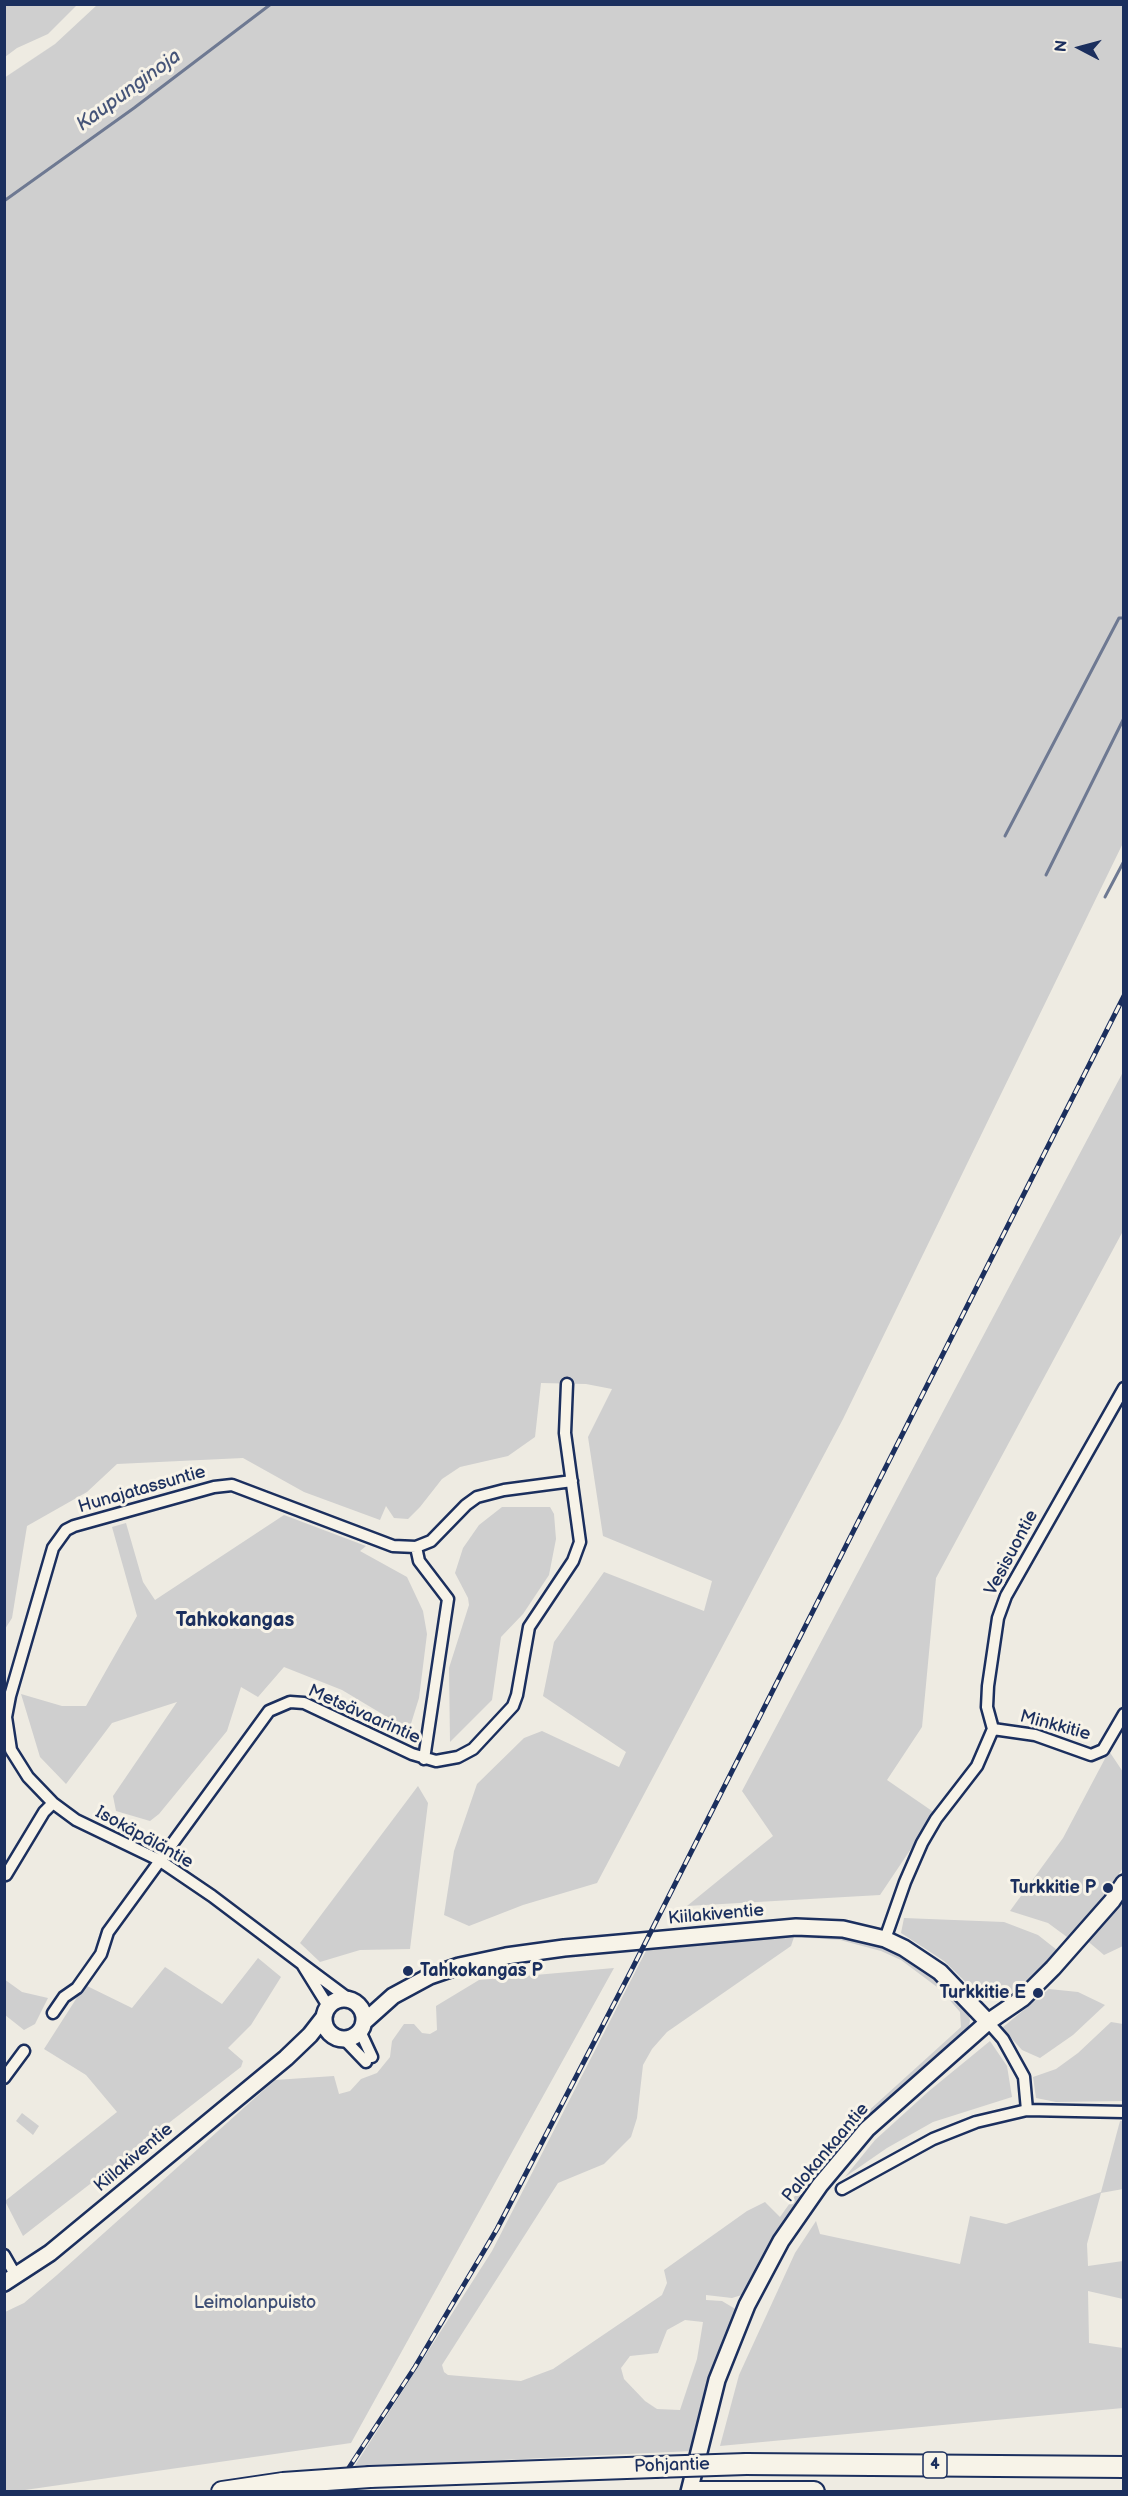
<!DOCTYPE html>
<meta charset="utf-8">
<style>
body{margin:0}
#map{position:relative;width:1128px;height:2496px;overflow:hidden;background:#eeebe2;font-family:"Balsamiq Sans",sans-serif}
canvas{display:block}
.frame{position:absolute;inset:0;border:6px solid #1b2f5e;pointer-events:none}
.north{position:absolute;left:1050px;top:18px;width:60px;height:60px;-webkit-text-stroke:4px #f7f3e8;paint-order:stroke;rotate:276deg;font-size:16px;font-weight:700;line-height:24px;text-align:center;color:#1b2f5e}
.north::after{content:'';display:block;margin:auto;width:21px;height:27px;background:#1b2f5e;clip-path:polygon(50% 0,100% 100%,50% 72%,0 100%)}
</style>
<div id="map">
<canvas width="1128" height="2496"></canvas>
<div class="frame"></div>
<div class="north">N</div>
</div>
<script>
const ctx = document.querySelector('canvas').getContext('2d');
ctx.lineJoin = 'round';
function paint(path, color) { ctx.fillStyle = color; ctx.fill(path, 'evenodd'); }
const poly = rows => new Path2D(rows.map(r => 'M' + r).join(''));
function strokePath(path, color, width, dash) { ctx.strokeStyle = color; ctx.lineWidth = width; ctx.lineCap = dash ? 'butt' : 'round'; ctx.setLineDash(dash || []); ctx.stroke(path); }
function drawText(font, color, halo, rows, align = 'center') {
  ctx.font = font + ' "Balsamiq Sans",sans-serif'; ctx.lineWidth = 6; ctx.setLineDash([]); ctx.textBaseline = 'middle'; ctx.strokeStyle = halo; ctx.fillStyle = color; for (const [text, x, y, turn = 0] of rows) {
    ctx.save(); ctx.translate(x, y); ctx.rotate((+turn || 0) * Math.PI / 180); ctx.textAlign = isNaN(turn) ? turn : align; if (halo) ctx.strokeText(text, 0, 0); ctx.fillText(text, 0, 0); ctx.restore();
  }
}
const green = poly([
 [5,4,77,4,77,5,48,34,17,48,5,57],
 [97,5,1123,5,1123,843,843,1419,597,1883,523,1905,469,1926,444,1915,454,1851,477,1784,524,1738,542,1731,619,1767,626,1752,543,1696,554,1642,604,1572,704,1611,712,1581,603,1536,588,1437,612,1389,586,1384,541,1383,535,1437,508,1456,460,1467,442,1479,420,1507,408,1519,394,1518,386,1506,380,1520,304,1492,243,1458,117,1464,87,1492,27,1526,12,1618,5,1629,4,78,55,44],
 [1123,1072,1123,1231,936,1578,922,1727,887,1780,935,1813,880,1895,687,1906,773,1836,742,1791],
 [502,1507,550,1507,554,1514,556,1539,549,1575,523,1614,501,1637,492,1700,450,1742,449,1668,469,1605,468,1598,455,1573,463,1548,479,1525],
 [284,1515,366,1546,360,1551,407,1577,423,1611,427,1634,419,1698,409,1730,342,1690,284,1667,258,1697,241,1687,227,1731,159,1814,150,1821,116,1811,113,1796,177,1702,112,1723,66,1784,40,1757,21,1694,62,1706,86,1706,137,1616,112,1527,126,1523,143,1582,155,1600],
 [1109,1751,1123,1772,1123,1868,1091,1913,1067,1937,1048,1923,1010,1911,1063,1838],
 [418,1786,428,1803,410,1949,360,1950,320,1962,300,1943],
 [1123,1890,1123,1946,1104,1955,1084,1938],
 [904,1918,1004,1922,1038,1935,1057,1950,1008,1998,982,1998,944,1961,901,1933],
 [797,1933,841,1935,883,1946,902,1955,936,1976,965,2006,970,2020,969,2027,966,2032,864,2125,745,2294,732,2298,706,2295,706,2300,722,2301,737,2310,711,2377,692,2451,354,2467,492,2251,649,1945],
 [794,1937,840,1940,881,1951,901,1960,941,1990,960,2012,961,2027,854,2124,814,2169,780,2217,765,2202,747,2211,664,2270,667,2283,662,2295,553,2369,521,2381,448,2375,444,2372,442,2365,558,2183,604,2164,631,2137,637,2118,643,2065,652,2049,667,2032,791,1946],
 [685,2320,703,2322,697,2359,680,2410,657,2409,645,2401,624,2379,621,2368,630,2356,658,2353,667,2330],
 [258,1958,281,1977,251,2025,228,2048,243,2061,241,2067,23,2236,5,2201,117,2112,86,2075,44,2049,85,1985,132,2008,165,1967,222,2004],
 [614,1968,351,2443,18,2491,5,2491,5,2312,24,2303,57,2275,275,2080,334,2076,339,2094,350,2091,361,2079,377,2073,390,2057,392,2041,404,2024,414,2024,422,2033,430,2034,437,2030,436,2006,479,1980],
 [4,1979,22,1992,48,1998,35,2024,24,2030,5,2015],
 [1049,1989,1078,1992,1105,2005,1073,2035,1040,2058,1022,2050,1002,2028],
 [1111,2022,1123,2024,1123,2101,1056,2102,1036,2098,1033,2077,1056,2069,1078,2053],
 [990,2041,1007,2066,1012,2097,933,2122,887,2148,845,2177,875,2140,929,2091],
 [22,2113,39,2126,33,2135,16,2121],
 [1120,2121,1124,2121,1123,2189,1101,2193,1087,2244,1088,2266,1123,2261,1123,2299,1088,2291,1089,2343,1123,2348,1123,2408,720,2446,739,2375,795,2253,816,2221,820,2234,960,2264,970,2216,1006,2224,1101,2192]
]);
const stream = poly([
 [4,201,134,108,271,4],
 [1005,836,1119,618,1124,618],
 [1046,875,1124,718],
 [1105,897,1124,861]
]);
const street = poly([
 [416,1547,419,1561,448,1599,424,1759],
 [993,1729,1035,1735,1091,1755,1103,1750,1124,1714],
 [6,1875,44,1812,53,1803],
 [885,1939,905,1882,922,1843,936,1819,977,1766,993,1729,987,1707,988,1686,998,1618,1006,1596,1124,1388],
 [302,1964,212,1896,159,1860,76,1820,53,1803,28,1777,11,1750,6,1717,10,1696,53,1548,66,1530,74,1526,214,1487,232,1485,393,1546,416,1547,431,1541,466,1505,477,1497,504,1490,572,1481],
 [328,2006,302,1964,349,1999],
 [53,2013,64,1997,77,1988,101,1954,108,1932,269,1711,290,1702,304,1703,412,1754,436,1761,458,1757,473,1749,513,1706,517,1695,529,1627,573,1561,580,1542,565,1433,567,1384],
 [988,2022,1003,2039,1024,2077,1027,2110,1124,2112],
 [360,2031,372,2057],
 [343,2038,366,2062],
 [4,2078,24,2051],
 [842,2189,933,2139,976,2122,1027,2110],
 [4,2255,16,2276]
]);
const secondary = poly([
 '324 2019a20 20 0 1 1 40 0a20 20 0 1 1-40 0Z',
 [364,2022,393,1996,430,1976,459,1966,506,1956,564,1948,796,1927,843,1929,885,1939,904,1948,940,1972,988,2022],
 [4,2283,50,2253,286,2058,310,2035,324,2017],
 [689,2492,717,2380,747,2305,781,2241,820,2185,867,2129,988,2022,1023,1998,1053,1968,1112,1901,1124,1883]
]);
const highway = poly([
 [746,2464,1124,2467],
 [370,2477,655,2467],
 [222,2492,283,2483],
 [694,2492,814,2492]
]);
const rail = poly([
 [333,2492,415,2367,497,2229,631,1971,1124,996]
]);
const highwayBridge = poly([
 [655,2467,746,2464],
 [283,2483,370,2477]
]);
const markers = [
 [1108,1888,6,"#1b2f5e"],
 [408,1971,6,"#1b2f5e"],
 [1038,1993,6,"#1b2f5e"]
];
const shields = [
 [935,2465,24]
];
const shieldNames = [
 ["4",935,2465]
];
const streetNames = [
 ["Hunajatassuntie",142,1490,-16],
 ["Vesisuontie",1012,1553,-62],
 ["Metsävaarintie",364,1715,24],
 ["Minkkitie",1055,1726,15],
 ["Isokäpäläntie",144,1838,29],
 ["Kiilakiventie",716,1915,-5],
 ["Palokankaantie",826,2153,-50],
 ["Kiilakiventie",134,2158,-40],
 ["Pohjantie",672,2466,-2]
];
const poiNames = [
 ["Turkkitie P",1096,1888],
 ["Tahkokangas P",420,1971,"left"],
 ["Turkkitie E",1026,1993]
];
const parkNames = [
 ["Leimolanpuisto",255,2303]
];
const waterNames = [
 ["Kaupunginoja",129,91,-36]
];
const neighbourhoodNames = [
 ["Tahkokangas",235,1621]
];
paint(green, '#cfcfcf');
strokePath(stream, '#6e7992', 3);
strokePath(street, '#1b2f5e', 15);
strokePath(secondary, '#1b2f5e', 20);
strokePath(highway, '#1b2f5e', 24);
strokePath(street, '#f7f3e8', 10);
strokePath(secondary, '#f7f3e8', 15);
strokePath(highway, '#f7f3e8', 20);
strokePath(rail, '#1b2f5e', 5);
strokePath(rail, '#f7f3e8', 3, [9]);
strokePath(highwayBridge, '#1b2f5e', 24, []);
strokePath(highwayBridge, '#f7f3e8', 20);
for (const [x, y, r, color] of markers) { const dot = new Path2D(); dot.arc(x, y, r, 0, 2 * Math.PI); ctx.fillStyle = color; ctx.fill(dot); strokePath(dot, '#f7f3e8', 2); }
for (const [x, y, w] of shields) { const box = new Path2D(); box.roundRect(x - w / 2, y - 13, w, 26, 4.5); ctx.fillStyle = '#f7f3e8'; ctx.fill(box); strokePath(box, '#1b2f5e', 1.5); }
drawText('bold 16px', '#1b2f5e', null, shieldNames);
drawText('18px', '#1b2f5e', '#f7f3e8', streetNames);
drawText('bold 18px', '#1b2f5e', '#f7f3e8', poiNames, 'right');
drawText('18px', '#3f4f75', '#f7f3e8', parkNames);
drawText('italic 20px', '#455478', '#f7f3e8', waterNames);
drawText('bold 20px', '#1b2f5e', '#f7f3e8', neighbourhoodNames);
</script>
